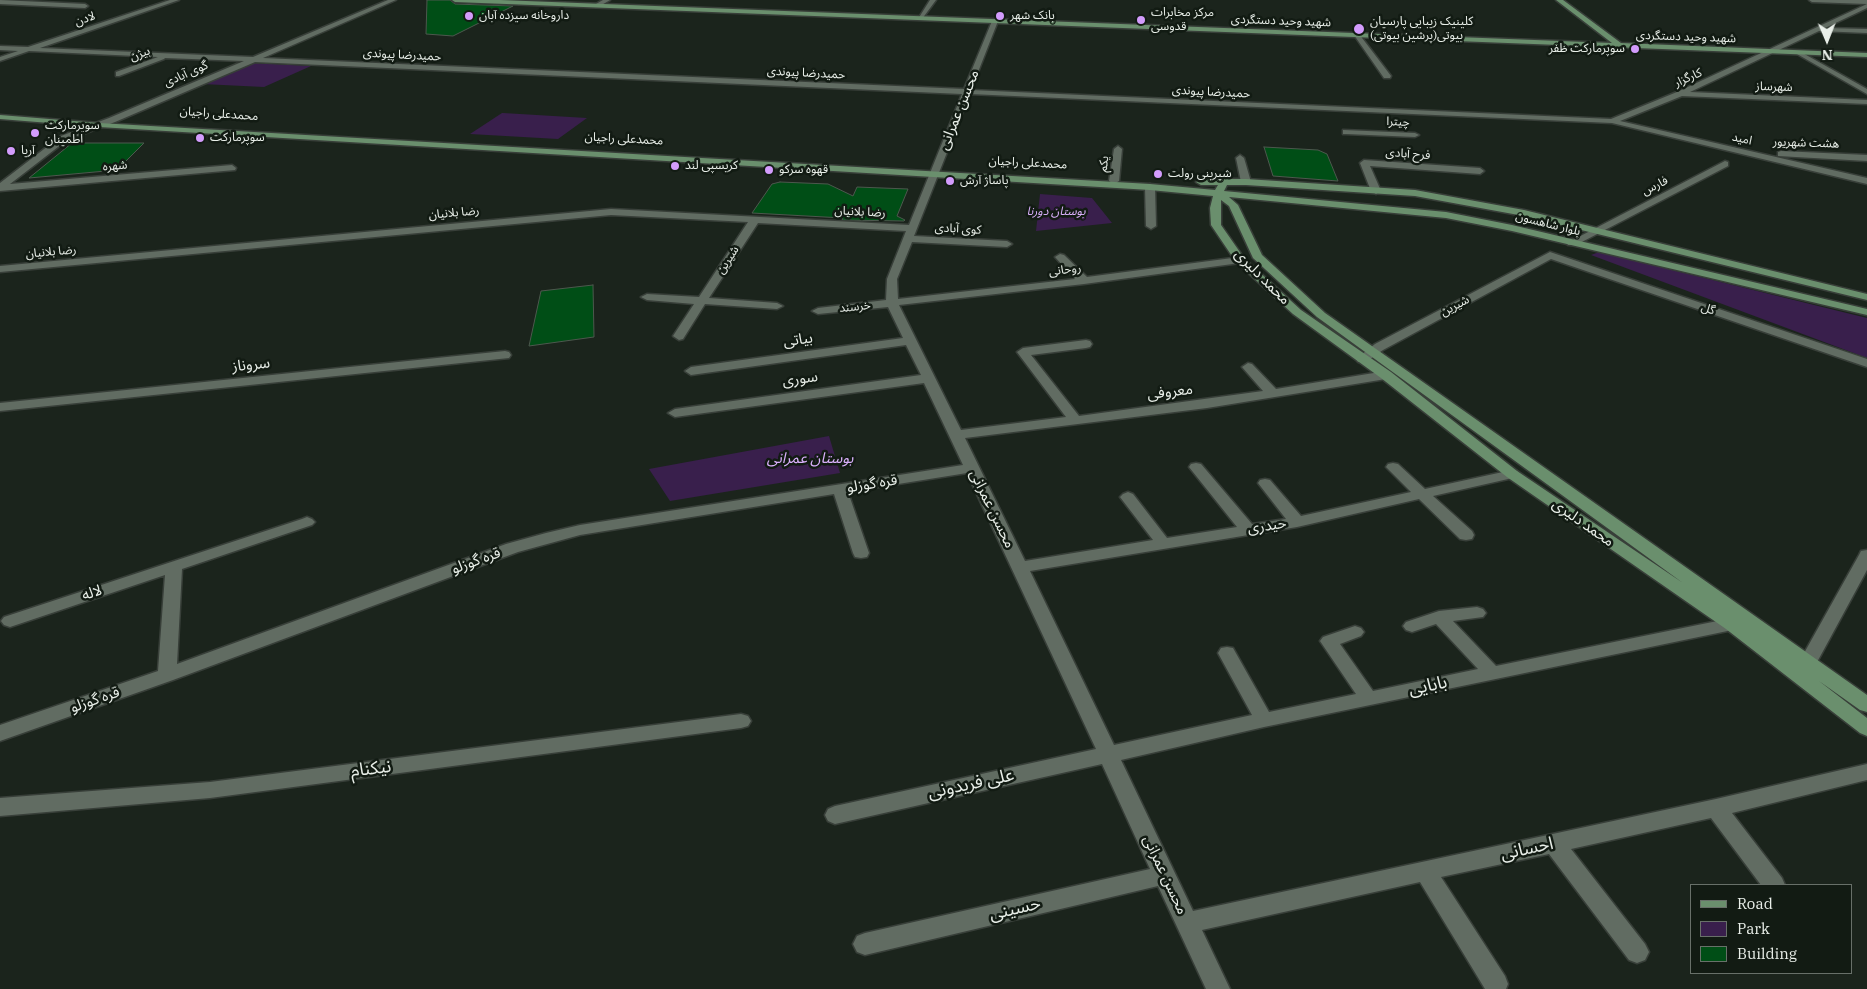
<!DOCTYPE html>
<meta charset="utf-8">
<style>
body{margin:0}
#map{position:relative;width:1867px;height:989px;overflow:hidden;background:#1b241c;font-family:"IBM Plex Serif",serif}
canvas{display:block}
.legend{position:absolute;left:1690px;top:884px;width:162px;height:90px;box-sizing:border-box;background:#121b13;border:1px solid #687069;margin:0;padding:6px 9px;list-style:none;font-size:15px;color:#e9efe9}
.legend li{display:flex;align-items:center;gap:10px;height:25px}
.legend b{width:25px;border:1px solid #687069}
.north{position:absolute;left:1802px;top:15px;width:50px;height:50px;-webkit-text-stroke:4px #121b13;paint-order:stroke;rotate:179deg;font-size:14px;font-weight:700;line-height:20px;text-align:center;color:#e9efe9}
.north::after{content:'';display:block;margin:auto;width:18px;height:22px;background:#e9efe9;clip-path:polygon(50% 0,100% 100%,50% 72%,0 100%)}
</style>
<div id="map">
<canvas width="1867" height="989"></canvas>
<ul class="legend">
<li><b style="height:6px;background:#6a8f6d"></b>Road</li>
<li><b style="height:14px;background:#391f4c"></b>Park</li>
<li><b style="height:14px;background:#004e16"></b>Building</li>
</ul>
<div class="north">N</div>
</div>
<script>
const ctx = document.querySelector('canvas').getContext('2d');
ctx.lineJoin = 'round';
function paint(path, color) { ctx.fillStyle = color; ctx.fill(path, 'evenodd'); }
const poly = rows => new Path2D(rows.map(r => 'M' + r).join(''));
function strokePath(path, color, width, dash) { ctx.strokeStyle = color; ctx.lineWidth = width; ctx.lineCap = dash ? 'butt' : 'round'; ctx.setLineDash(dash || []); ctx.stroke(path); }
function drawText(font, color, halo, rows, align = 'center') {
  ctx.font = font + ' "IBM Plex Serif","Noto Sans Arabic",serif'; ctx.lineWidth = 5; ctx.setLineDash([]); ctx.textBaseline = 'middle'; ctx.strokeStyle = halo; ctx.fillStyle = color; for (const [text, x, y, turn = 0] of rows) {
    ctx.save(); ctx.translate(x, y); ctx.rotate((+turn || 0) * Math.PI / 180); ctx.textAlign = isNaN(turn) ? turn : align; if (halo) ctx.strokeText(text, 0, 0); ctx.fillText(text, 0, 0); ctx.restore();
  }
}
const green = poly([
 [252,63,311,66,264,87,202,84],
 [502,113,503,113,587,118,558,139,470,134],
 [1040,194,1092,198,1112,223,1036,231],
 [1599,252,1867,318,1867,358,1591,255],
 [829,436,840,473,670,501,649,469]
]);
const building = poly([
 [427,0,450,0,455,4,513,6,453,36,426,34,427,0],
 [72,143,144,143,117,170,29,178,72,143],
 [1264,147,1318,150,1327,154,1338,181,1273,176,1264,147],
 [780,182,828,184,853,196,857,187,908,189,897,216,905,220,904,221,842,220,843,218,752,213,772,184,780,182],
 [593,285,594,337,529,346,541,291,593,285]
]);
const minor = poly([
 [0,0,85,4,88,6,85,8,0,4,0,0],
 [170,0,179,0,40,48,253,57,388,0,396,0,263,58,964,89,992,21,995,19,998,21,971,90,1611,119,1677,92,1867,4,1867,8,1825,28,1867,29,1867,33,1819,31,1690,92,1867,100,1867,104,1682,96,1620,121,1867,178,1867,184,1612,123,970,94,914,236,1007,241,1012,244,1007,247,912,242,897,279,898,299,1075,279,1055,257,1060,254,1064,255,1087,277,1240,257,1245,260,1240,263,1084,284,899,305,961,430,1066,417,1017,352,1023,348,1086,340,1090,341,1092,344,1090,347,1086,348,1031,355,1079,416,1263,391,1242,367,1248,363,1252,364,1276,389,1386,371,1392,375,1386,379,1207,408,965,438,1025,561,1153,540,1120,497,1123,494,1128,492,1133,494,1167,538,1237,527,1189,467,1191,464,1196,463,1201,464,1252,524,1286,519,1258,483,1260,480,1265,479,1270,480,1301,516,1411,492,1386,467,1388,464,1393,463,1398,464,1425,489,1512,470,1517,471,1519,474,1517,477,1433,496,1472,531,1474,535,1472,539,1466,540,1460,539,1419,499,1297,527,1030,571,1114,745,1252,715,1218,653,1221,648,1227,647,1233,648,1269,712,1356,694,1320,641,1323,637,1355,626,1361,628,1364,632,1361,636,1340,644,1373,691,1478,669,1436,624,1412,632,1406,630,1403,626,1406,622,1439,611,1477,607,1483,609,1486,613,1483,617,1453,621,1496,666,1742,616,1748,618,1751,622,1748,626,1742,628,1264,727,1121,760,1193,911,1716,799,1867,764,1867,780,1732,813,1782,878,1785,885,1761,885,1711,818,1571,849,1645,944,1649,952,1645,960,1637,963,1629,960,1549,854,1441,877,1505,976,1508,984,1506,989,1485,989,1420,882,1202,930,1230,989,1206,989,1158,886,865,955,857,952,853,944,857,936,865,933,1150,869,1102,764,835,824,828,821,825,815,828,809,835,806,1096,749,967,473,848,492,869,553,867,557,861,558,855,557,853,553,834,494,580,535,518,552,173,680,0,741,0,725,158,671,165,575,10,627,4,625,1,621,4,617,302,519,307,517,312,519,315,522,312,525,182,569,177,664,506,544,546,533,580,525,963,465,924,383,675,417,668,413,675,409,921,375,906,345,691,375,685,371,691,367,903,338,888,307,818,314,812,311,818,308,886,300,887,279,906,231,758,223,709,298,777,303,783,306,777,309,705,304,683,339,679,340,673,336,694,304,647,300,641,297,647,294,699,297,748,222,611,215,0,272,0,266,611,209,909,225,962,94,255,62,115,122,67,140,10,184,232,165,236,168,235,170,0,191,0,183,61,136,109,118,244,61,165,58,164,59,119,76,116,76,116,72,158,57,29,51,0,61,0,57,18,51,0,50,0,46,28,47,170,0],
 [603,0,610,0,600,6,596,6,596,4,603,0],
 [930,0,936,0,922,19,918,19,930,0],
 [1809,0,1867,0,1867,4,1812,2,1809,0],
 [1355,34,1359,34,1391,76,1390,78,1384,78,1354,35,1355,34],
 [1799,51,1867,89,1867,94,1797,54,1796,53,1799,51],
 [1343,130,1415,133,1419,135,1415,137,1346,134,1343,134,1343,130],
 [1118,146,1122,149,1119,181,1114,184,1109,181,1114,149,1118,146],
 [1781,151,1867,155,1867,161,1778,156,1778,152,1781,151],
 [1240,155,1244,158,1251,182,1249,184,1243,184,1241,182,1236,158,1240,155],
 [1364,160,1480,168,1484,171,1480,174,1370,166,1381,191,1376,194,1371,191,1360,163,1364,160],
 [1725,161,1728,162,1728,166,1576,245,1568,245,1567,243,1725,161],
 [1150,184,1155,187,1156,226,1151,229,1146,226,1145,187,1150,184],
 [1550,252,1867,359,1867,367,1551,259,1383,350,1366,362,1358,362,1356,359,1375,344,1550,252],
 [505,351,509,352,511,355,509,358,0,411,0,403,505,351],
 [1867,550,1867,570,1816,664,1815,676,1812,681,1806,683,1800,681,1797,676,1798,664,1859,555,1861,551,1867,550],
 [741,714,748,716,751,721,748,726,741,728,210,798,0,816,0,798,210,782,741,714]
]);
const major = poly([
 [452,0,500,0,1612,43,1556,0,1563,0,1621,43,1867,53,1867,57,455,2,452,0],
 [0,115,99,123,1150,184,1215,190,1218,185,1201,185,1196,182,1201,179,1246,179,1415,190,1524,210,1867,294,1867,300,1524,216,1415,196,1246,185,1227,185,1224,191,1446,212,1512,225,1867,309,1867,315,1512,231,1446,218,1229,197,1238,205,1262,255,1325,313,1867,695,1867,712,1860,710,1819,681,1867,718,1867,736,1860,733,1726,629,1507,477,1381,378,1293,314,1236,262,1211,225,1210,208,1213,196,1150,190,99,127,0,119,0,115],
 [1221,200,1229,206,1253,258,1317,317,1683,583,1517,471,1391,372,1301,310,1244,258,1221,225,1221,200]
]);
const markers = [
 [469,16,5,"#d39cfc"],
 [1000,16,5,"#d39cfc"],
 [1141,20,5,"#d39cfc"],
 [1359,29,6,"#d39cfc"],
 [1635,49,5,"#d39cfc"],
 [35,133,5,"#d39cfc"],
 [200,138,5,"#d39cfc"],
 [11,151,5,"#d39cfc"],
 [675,166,5,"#d39cfc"],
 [769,170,5,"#d39cfc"],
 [1158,174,5,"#d39cfc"],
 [950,181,5,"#d39cfc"]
];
const farPoinames = [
 ["مرکز مخابرات",1151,13],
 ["قدوسی",1151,27],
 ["داروخانه سیزده آبان",479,16],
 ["بانک شهر",1010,16],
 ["کلینیک زیبایی پارسیان",1370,22],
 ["بیوتی(پرشین بیوتی)",1370,36],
 ["سوپرمارکت ظفر",1625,49,"right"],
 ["سوپرمارکت",45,126],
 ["اطمینان",45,140],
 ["سوپرمارکت",210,138],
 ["آریا",21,151],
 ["کریسپی لند",685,166],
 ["قهوه سرکو",779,170],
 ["شیرینی رولت",1168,174],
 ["پاساژ آرش",960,181]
];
const farStreetnames = [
 ["لادن",85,19,-19],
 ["شهید وحید دستگردی",1281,21,2],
 ["شهید وحید دستگردی",1686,37,2],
 ["بیژن",140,54,-20],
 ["حمیدرضا پیوندی",402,55,3],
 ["حمیدرضا پیوندی",806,73,3],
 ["گوی آبادی",186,74,-24],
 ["کارگزار",1688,78,-24],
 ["شهرساز",1774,87,2],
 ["حمیدرضا پیوندی",1211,92,3],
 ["محمدعلی راجیان",219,114,4],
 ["چیترا",1398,122,2],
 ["محمدعلی راجیان",624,139,3],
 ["امید",1742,139,13],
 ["هشت شهریور",1806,143,2],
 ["فرح آبادی",1408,154,4],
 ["محمدعلی راجیان",1028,163,3],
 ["یکم",1104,164,-84],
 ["شهره",115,166,-5],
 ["فارس",1655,186,-27],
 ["رضا بلانیان",860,212,3],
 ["رضا بلانیان",454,213,-5],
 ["بلوار شاهسون",1548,224,14],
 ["کوی آبادی",958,229,3],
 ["رضا بلانیان",51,252,-5],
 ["شیرین",728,260,-57],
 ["روحانی",1065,270,-7],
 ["شیرین",1455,306,-28],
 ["خرسند",855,307,-6],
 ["گل",1708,309,19]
];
const farParknames = [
 ["بوستان دورنا",1056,212]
];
const streetNames = [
 ["محسن عمرانی",959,110,-68],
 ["محمد دلیری",1262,277,45],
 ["بیاتی",798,340,-8],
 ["سروناز",251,365,-6],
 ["سوری",800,379,-8],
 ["معروفی",1170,392,-7],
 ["قره گوزلو",872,484,-9],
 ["محسن عمرانی",992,509,64],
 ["محمد دلیری",1583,523,35],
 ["حیدری",1267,526,-8],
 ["قره گوزلو",476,561,-20],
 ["لاله",92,593,-18],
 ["قره گوزلو",95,700,-19],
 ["محسن عمرانی",1165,875,65]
];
const parkNames = [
 ["بوستان عمرانی",810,459]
];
const nearStreetnames = [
 ["بابایی",1428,686,-12],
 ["نیکنام",371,769,-7],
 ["علی فریدونی",971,784,-12],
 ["احسانی",1527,849,-12],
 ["حسینی",1015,909,-13]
];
paint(green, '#391f4c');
paint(building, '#004e16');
strokePath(building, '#4d584e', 1);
strokePath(minor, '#383f39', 3);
strokePath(major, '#383f39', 3);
paint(minor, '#616c62');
paint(major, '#6a8f6d');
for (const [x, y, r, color] of markers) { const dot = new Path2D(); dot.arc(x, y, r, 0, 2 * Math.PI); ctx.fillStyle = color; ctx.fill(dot); strokePath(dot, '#121b13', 2); }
drawText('12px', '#e9efe9', '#121b13', farPoinames, 'left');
drawText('12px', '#e9efe9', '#121b13', farStreetnames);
drawText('italic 12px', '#dab0fc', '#121b13', farParknames);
drawText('15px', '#e9efe9', '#121b13', streetNames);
drawText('italic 15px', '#dab0fc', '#121b13', parkNames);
drawText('18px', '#e9efe9', '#121b13', nearStreetnames);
</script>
